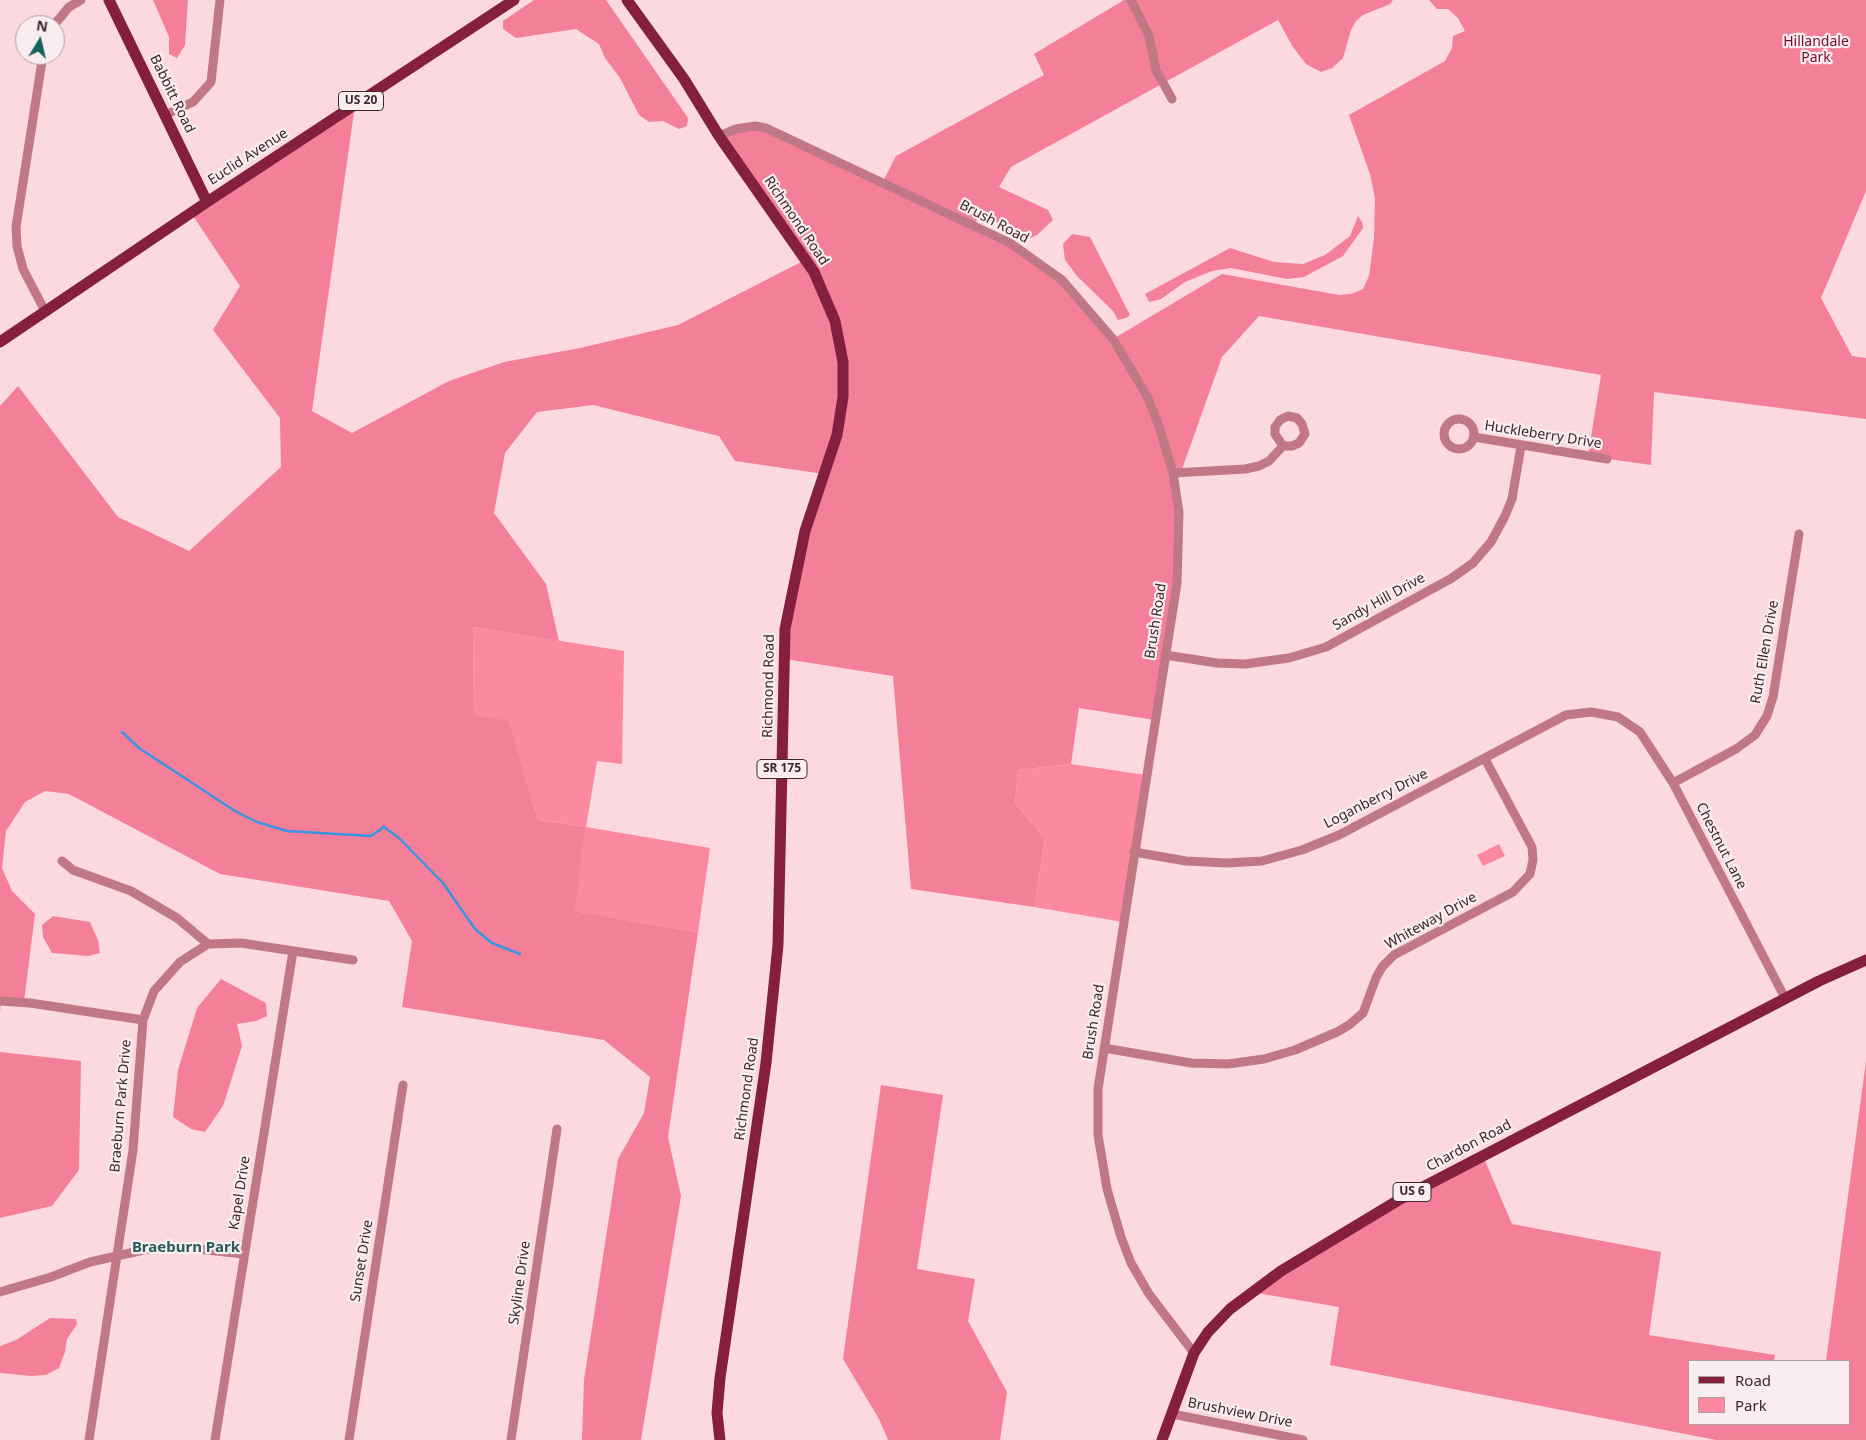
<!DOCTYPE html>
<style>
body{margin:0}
#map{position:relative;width:1866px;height:1440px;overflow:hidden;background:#fcd9de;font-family:"Noto Sans",sans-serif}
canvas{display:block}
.legend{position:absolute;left:1688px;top:1360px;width:162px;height:65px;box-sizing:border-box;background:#f9edef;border:1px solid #ae9ea1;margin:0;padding:6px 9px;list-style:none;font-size:15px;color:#3d272b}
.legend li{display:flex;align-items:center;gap:10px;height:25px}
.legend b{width:25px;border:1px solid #ae9ea1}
.north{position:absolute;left:15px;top:15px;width:50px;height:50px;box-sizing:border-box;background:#f9edef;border:1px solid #ae9ea1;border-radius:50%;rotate:9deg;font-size:14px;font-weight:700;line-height:20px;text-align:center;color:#3d272b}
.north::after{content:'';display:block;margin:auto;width:18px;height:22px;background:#15635e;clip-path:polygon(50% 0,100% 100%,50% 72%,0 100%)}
</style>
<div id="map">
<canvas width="1866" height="1440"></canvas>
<ul class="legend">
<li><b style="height:6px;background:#851f3e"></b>Road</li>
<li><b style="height:14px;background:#fc89a0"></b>Park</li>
</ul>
<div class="north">N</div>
</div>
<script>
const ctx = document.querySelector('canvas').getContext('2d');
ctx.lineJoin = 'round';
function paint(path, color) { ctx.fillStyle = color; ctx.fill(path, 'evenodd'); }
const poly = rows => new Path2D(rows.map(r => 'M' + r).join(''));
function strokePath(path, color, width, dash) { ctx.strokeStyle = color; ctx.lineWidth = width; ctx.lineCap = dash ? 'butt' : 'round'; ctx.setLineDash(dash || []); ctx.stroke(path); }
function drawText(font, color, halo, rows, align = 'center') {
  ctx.font = font + ' "Noto Sans",sans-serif'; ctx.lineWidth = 4.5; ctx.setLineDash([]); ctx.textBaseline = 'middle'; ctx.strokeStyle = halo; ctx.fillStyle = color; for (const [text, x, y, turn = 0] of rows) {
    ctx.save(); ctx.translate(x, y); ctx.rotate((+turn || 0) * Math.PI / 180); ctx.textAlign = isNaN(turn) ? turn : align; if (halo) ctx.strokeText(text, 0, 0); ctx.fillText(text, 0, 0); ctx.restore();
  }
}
const green = poly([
 [473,627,624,651,622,764,597,761,586,827,710,848,698,932,573,911,586,827,538,820,509,722,474,716],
 [1071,764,1146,775,1123,922,1034,907,1045,839,1015,803,1018,770],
 [1499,844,1505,856,1483,866,1477,855]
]);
const forest = poly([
 [153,0,188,0,185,45,177,58,169,54,169,37],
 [534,0,606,0,688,118,687,126,679,129,663,121,649,122,639,115,620,78,605,58,599,44,576,29,516,38,503,29,503,21],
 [1124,0,1393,0,1390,4,1363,15,1356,21,1351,30,1343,58,1332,68,1321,72,1306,64,1293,47,1278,20,1011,167,999,187,1048,210,1053,220,1037,235,1030,238,981,215,974,225,1062,280,1113,339,1222,274,1339,295,1351,294,1363,289,1369,276,1374,238,1375,198,1370,174,1349,115,1445,61,1452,48,1453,36,1465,31,1458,18,1448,9,1437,9,1429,0,1866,0,1866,191,1821,298,1852,356,1866,358,1866,419,1654,392,1651,465,1588,456,1601,375,1259,316,1222,357,1181,472,1173,473,1180,543,1155,720,1079,708,1071,764,1018,770,1015,803,1045,839,1034,907,911,889,893,676,785,659,785,634,824,474,735,461,719,436,593,405,537,412,505,453,494,513,546,584,559,641,473,627,474,715,509,721,538,820,586,827,574,911,698,932,668,1137,681,1196,641,1440,582,1440,584,1380,618,1159,644,1113,650,1077,604,1040,402,1007,412,941,389,901,220,874,69,794,45,791,25,802,6,831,2,868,12,891,35,914,24,1002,1,1001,0,1013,0,406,18,386,118,517,189,551,281,467,280,418,213,330,240,286,191,213,355,105,312,411,352,433,449,381,504,362,580,348,678,325,805,260,719,136,755,126,882,183,896,156,1044,75,1034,54],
 [1358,216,1362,222,1363,228,1343,256,1304,277,1287,279,1231,268,1212,271,1185,282,1161,299,1149,302,1145,294,1230,248,1274,262,1303,264,1325,255,1350,236],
 [1072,234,1090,237,1130,315,1126,318,1118,320,1113,311,1077,276,1065,260,1063,244],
 [53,916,90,922,98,940,100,953,88,956,52,953,43,937,42,925],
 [221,979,266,1003,267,1016,256,1021,237,1024,242,1046,223,1106,205,1132,191,1129,173,1117,178,1070,197,1008],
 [0,1052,81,1061,79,1170,52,1206,0,1218],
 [1866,1061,1866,1440,1716,1440,1330,1365,1339,1307,1251,1292,1483,1156,1512,1224,1661,1252,1649,1335,1775,1355,1774,1361,1690,1361,1690,1424,1850,1424,1850,1361,1826,1361],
 [881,1085,943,1095,917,1269,975,1279,968,1321,1007,1392,1000,1440,888,1440,879,1419,843,1359],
 [50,1318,76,1319,77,1324,67,1339,65,1352,59,1368,46,1375,31,1376,0,1373,0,1346,16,1340]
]);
const stream = poly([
 [122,732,139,748,235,811,257,822,287,831,371,836,384,827,399,838,443,883,475,929,492,943,520,954]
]);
const minor = poly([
 [1131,0,1149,36,1156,70,1172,99],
 [54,25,69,7,81,0],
 [43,55,16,227,17,246,23,269,45,311],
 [165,115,193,102,211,82,220,0],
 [719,136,736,129,755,126,766,128,1010,243,1062,280,1113,339,1147,396,1159,426,1173,473,1179,512,1177,583,1098,1089,1098,1135,1107,1189,1121,1237,1131,1263,1149,1294,1194,1353],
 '1444 434a15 15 0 1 1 30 0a15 15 0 1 1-30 0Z',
 [1474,437,1607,459],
 [1173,473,1245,469,1259,466,1269,461,1283,446,1292,446,1299,443,1305,434,1302,424,1297,418,1288,416,1280,420,1275,427,1275,434,1283,446],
 [1165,655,1217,663,1245,664,1289,658,1326,647,1452,578,1473,563,1491,542,1505,516,1512,499,1521,446],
 [1673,783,1736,749,1755,735,1767,716,1773,697,1799,534],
 [1134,852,1186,861,1227,863,1262,861,1302,850,1339,835,1566,715,1591,712,1618,717,1640,732,1673,783,1785,998],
 [62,861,73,870,131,891,177,918,208,944],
 [0,1001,30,1003,143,1020],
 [1104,1048,1191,1063,1228,1064,1264,1059,1295,1050,1337,1032,1349,1025,1363,1013,1376,978,1382,967,1394,955,1513,892,1530,874,1533,860,1532,847,1485,759],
 [0,1292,51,1277,90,1262,148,1249,179,1247,244,1254],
 [1172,1414,1303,1440],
 [89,1440,133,1150,143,1020,154,991,180,962,208,944,241,943,353,960],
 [215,1440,293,951],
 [349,1440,403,1085],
 [511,1440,557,1129]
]);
const major = poly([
 [109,0,207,202],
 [627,0,684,79,719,136,814,272,835,321,843,362,843,397,837,435,805,531,785,629,778,945,766,1063,720,1378,717,1413,720,1440],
 [0,342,207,202,514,0],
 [1162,1440,1194,1353,1208,1332,1230,1309,1281,1271,1402,1198,1819,981,1866,960]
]);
const shields = [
 [361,101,45],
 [782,769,50],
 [1412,1192,38]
];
const shieldNames = [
 ["US 20",361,101],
 ["SR 175",782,769],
 ["US 6",1412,1192]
];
const parkNames = [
 ["Hillandale",1816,42],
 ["Park",1816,58]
];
const streetNames = [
 ["Babbitt Road",172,94,64],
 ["Euclid Avenue",248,157,-33],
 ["Richmond Road",796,221,56],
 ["Brush Road",994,222,28],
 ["Huckleberry Drive",1543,435,9],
 ["Sandy Hill Drive",1379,602,-29],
 ["Brush Road",1156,621,-81],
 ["Ruth Ellen Drive",1765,652,-80],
 ["Richmond Road",769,686,-89],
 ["Loganberry Drive",1376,799,-27],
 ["Chestnut Lane",1721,846,63],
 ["Whiteway Drive",1431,921,-29],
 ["Brush Road",1094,1022,-81],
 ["Richmond Road",747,1089,-82],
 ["Braeburn Park Drive",121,1106,-85],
 ["Chardon Road",1469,1146,-28],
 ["Kapel Drive",240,1193,-81],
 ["Sunset Drive",362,1261,-81],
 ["Skyline Drive",520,1283,-82],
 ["Brushview Drive",1240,1413,11]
];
const neighbourhoodNames = [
 ["Braeburn Park",186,1248]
];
paint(green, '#fc89a0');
paint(forest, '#f38098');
strokePath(stream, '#3a94e1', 2.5);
strokePath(minor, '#c07885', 9);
strokePath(major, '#851f3e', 11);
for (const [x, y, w] of shields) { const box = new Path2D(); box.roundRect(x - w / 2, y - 9.5, w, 19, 4); ctx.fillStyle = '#f9edef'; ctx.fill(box); strokePath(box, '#3d272b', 1); }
drawText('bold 12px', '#3d272b', null, shieldNames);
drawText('14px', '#740930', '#f9edef', parkNames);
drawText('14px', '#3d272b', '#f9edef', streetNames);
drawText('bold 15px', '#255e5a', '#f9edef', neighbourhoodNames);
</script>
